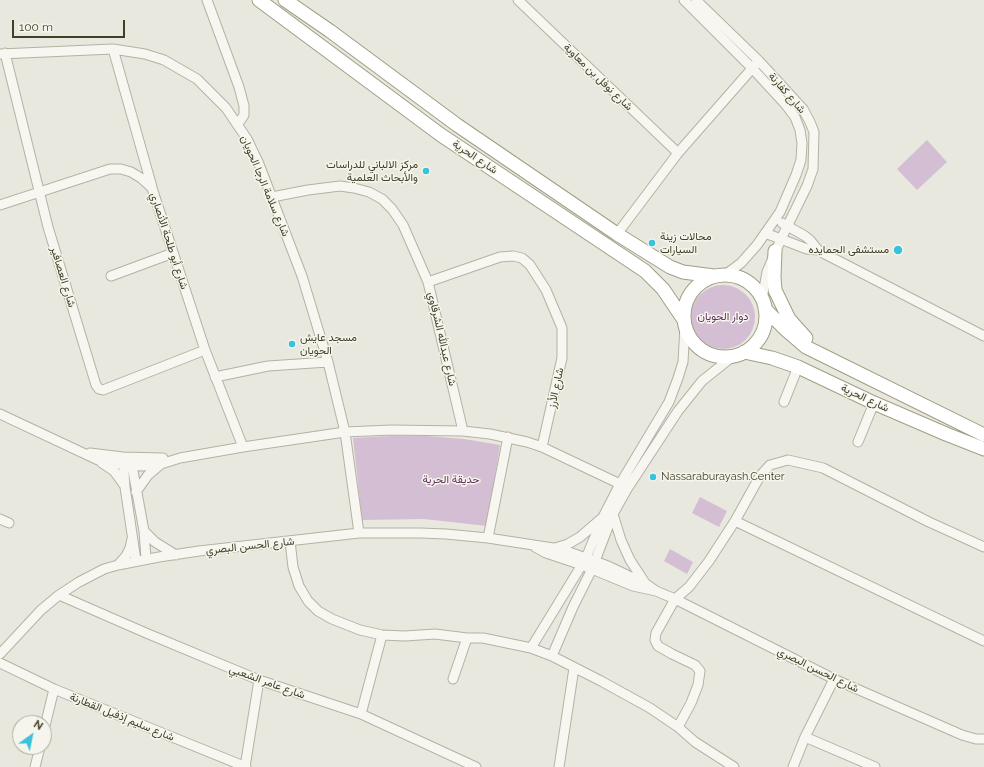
<!DOCTYPE html>
<meta charset="utf-8">
<style>
body{margin:0}
#map{position:relative;width:984px;height:767px;overflow:hidden;background:#e9e8de;font-family:Raleway,sans-serif}
canvas{display:block}
.north{position:absolute;left:12px;top:715px;width:40px;height:40px;box-sizing:border-box;background:#f6f5ed;border:1px solid #aeac9d;border-radius:50%;rotate:33deg;font-size:11px;font-weight:700;line-height:16px;text-align:center;color:#413f25}
.north::after{content:'';display:block;margin:auto;width:14px;height:18px;background:#36c3db;clip-path:polygon(50% 0,100% 100%,50% 72%,0 100%)}
.scale{position:absolute;left:12px;top:20px;width:113px;height:18px;box-sizing:border-box;border:2px solid #413f25;border-top:0;padding-left:5px;font-size:12px;line-height:14px;white-space:nowrap;color:#413f25;-webkit-text-stroke:3px #f6f5ed;paint-order:stroke}
</style>
<div id="map">
<canvas width="984" height="767"></canvas>
<div class="north">N</div>
<div class="scale">100 m</div>
</div>
<script>
const ctx = document.querySelector('canvas').getContext('2d');
ctx.lineJoin = 'round';
function paint(path, color) { ctx.fillStyle = color; ctx.fill(path, 'evenodd'); }
const poly = rows => new Path2D(rows.map(r => 'M' + r).join(''));
function strokePath(path, color, width, dash) { ctx.strokeStyle = color; ctx.lineWidth = width; ctx.lineCap = dash ? 'butt' : 'round'; ctx.setLineDash(dash || []); ctx.stroke(path); }
function drawText(font, color, halo, rows, align = 'center') {
  ctx.font = font + ' Raleway,Vazirmatn,sans-serif'; ctx.lineWidth = 3; ctx.setLineDash([]); ctx.textBaseline = 'middle'; ctx.strokeStyle = halo; ctx.fillStyle = color; for (const [text, x, y, turn = 0] of rows) {
    ctx.save(); ctx.translate(x, y); ctx.rotate((+turn || 0) * Math.PI / 180); ctx.textAlign = isNaN(turn) ? turn : align; if (halo) ctx.strokeText(text, 0, 0); ctx.fillText(text, 0, 0); ctx.restore();
  }
}
const green = poly([
 [927,140,947,162,917,190,897,169],
 '691 317a32 32 0 1 1 64 0a32 32 0 1 1-64 0Z',
 [389,436,427,436,464,439,500,445,487,526,424,519,362,520,353,438],
 [700,497,727,511,719,527,692,513],
 [670,549,693,562,687,574,664,561]
]);
const minor = poly([
 [207,0,239,87,244,106,244,115,238,124],
 [518,0,678,153],
 [684,0,752,68,786,105,795,117,800,130,802,143,801,160,796,175,780,212,757,245,741,263,725,275],
 [696,0,759,61,803,109,810,122,814,132,813,169,807,186,781,239,767,272,762,299],
 [113,49,152,187],
 [5,53,48,227,96,385,99,389,103,390,205,350],
 [0,54,113,49,145,54,164,60,197,79,226,108,247,139,259,164,302,276,328,362,345,432,359,533],
 [272,197,308,190,340,186,354,188,369,192,382,199,392,209,403,225,428,282,463,431],
 [0,205,110,169,121,169,131,172,141,178,152,188,205,350,243,447],
 [782,223,805,236,810,240,818,250,825,254,984,336],
 [765,233,807,249,818,250],
 [617,234,678,153,756,64],
 [111,276,173,253],
 [428,282,500,257,513,256,522,258,530,265,546,290,562,328,562,358,542,447],
 [215,377,268,366,328,362],
 [784,402,798,367],
 [0,414,98,460,124,465,143,466,161,464,180,458,243,447,345,432,391,430,463,431,490,434,527,442,542,447,620,484],
 [858,442,874,403],
 [90,453,123,457,163,458],
 [123,457,125,487,136,561],
 [131,460,144,531,146,559],
 [102,463,114,471,125,486],
 [136,492,148,475,161,464],
 [613,514,621,540,630,560,645,583],
 [0,519,9,523],
 [735,521,984,641],
 [144,531,155,542,176,555],
 [488,538,508,437],
 [290,541,293,567,299,586,308,601,318,611,332,619,360,630,382,635,405,636,435,634,467,638,483,638,531,648,552,656,601,681,650,708,678,727,695,742,734,767],
 [535,547,546,553,582,565,633,586,656,591,675,599,834,679,962,735,976,739,984,739],
 [555,548,568,544,580,537,601,519],
 [118,565,126,556,130,548,132,539],
 [59,595,146,633,259,680,361,714,476,767],
 [531,648,586,558,603,517,620,484,669,402,678,378,683,362,685,326],
 [0,654,41,610,59,595,79,582,104,569,118,565,159,557,199,551,359,533,420,533,446,534,488,538,553,548,569,552,608,566,646,584,656,591],
 [552,656,573,607,592,569,613,514,627,489,678,411,702,381,732,357],
 [0,663,54,689,246,767],
 [453,679,467,638],
 [361,714,382,635],
 [678,727,691,703,698,685,700,671,695,665,672,654,658,646,655,640,656,633,675,599,689,587,709,561,735,521,760,476,770,465,788,460,823,468,929,522,984,547],
 [44,730,54,689],
 [805,737,875,767],
 [35,767,40,747],
 [245,767,259,680],
 [559,767,574,668],
 [793,767,805,737,834,679]
]);
const highway = poly([
 [259,0,441,135,645,271,663,289,684,320],
 [285,0,330,31,457,125,617,234,670,267,683,272,714,276],
 [775,251,774,277,775,290,789,319,806,338],
 '684 316a41 41 0 1 1 82 0a41 41 0 1 1-82 0Z',
 [765,309,784,328,806,347,984,435],
 [744,352,772,358,798,367,874,403,946,434,984,449]
]);
const markers = [
 [426,171,4,"#36c3db"],
 [652,243,4,"#36c3db"],
 [898,250,5,"#36c3db"],
 [292,344,4,"#36c3db"],
 [653,477,4,"#36c3db"]
];
const streetNames = [
 ["شارع نوفل بن معاوية",598,77,44],
 ["شارع كفارنة",787,93,49],
 ["شارع الحرية",475,157,34],
 ["شارع سلامة الرجا الحويان",265,186,67],
 ["شارع أبو طلحة الأنصاري",169,241,72],
 ["شارع العصافير",63,277,73],
 ["شارع عبدالله الشرقاوي",442,339,77],
 ["شارع الأرز",556,388,-78],
 ["شارع الحرية",865,398,25],
 ["شارع الحسن البصري",250,546,-6],
 ["شارع الحسن البصري",818,670,26],
 ["شارع عامر الشعبي",267,682,20],
 ["شارع سليم إذفيل القطارنة",122,717,22]
];
const poiNames = [
 ["مركز الالباني للدراسات",418,165,"right"],
 ["والأبحاث العلمية",418,178,"right"],
 ["محالات زينة",660,237],
 ["السيارات",660,250],
 ["مستشفى الحمايده",889,250,"right"],
 ["مسجد عايش",300,338],
 ["الحويان",300,351],
 ["Nassaraburayash.Center",661,477]
];
const parkNames = [
 ["دوار الحويان",723,317],
 ["حديقة الحرية",451,480]
];
paint(green, '#d4bed3');
strokePath(minor, '#b3b2a3', 11);
strokePath(highway, '#a19e84', 15);
strokePath(minor, '#f7f6f1', 9);
strokePath(highway, '#fff', 13);
for (const [x, y, r, color] of markers) { const dot = new Path2D(); dot.arc(x, y, r, 0, 2 * Math.PI); ctx.fillStyle = color; ctx.fill(dot); strokePath(dot, '#f6f5ed', 1.5); }
drawText('11px', '#413f25', '#f6f5ed', streetNames);
drawText('11px', '#413f25', '#f6f5ed', poiNames, 'left');
drawText('11px', '#5e3159', '#f6f5ed', parkNames);
</script>
